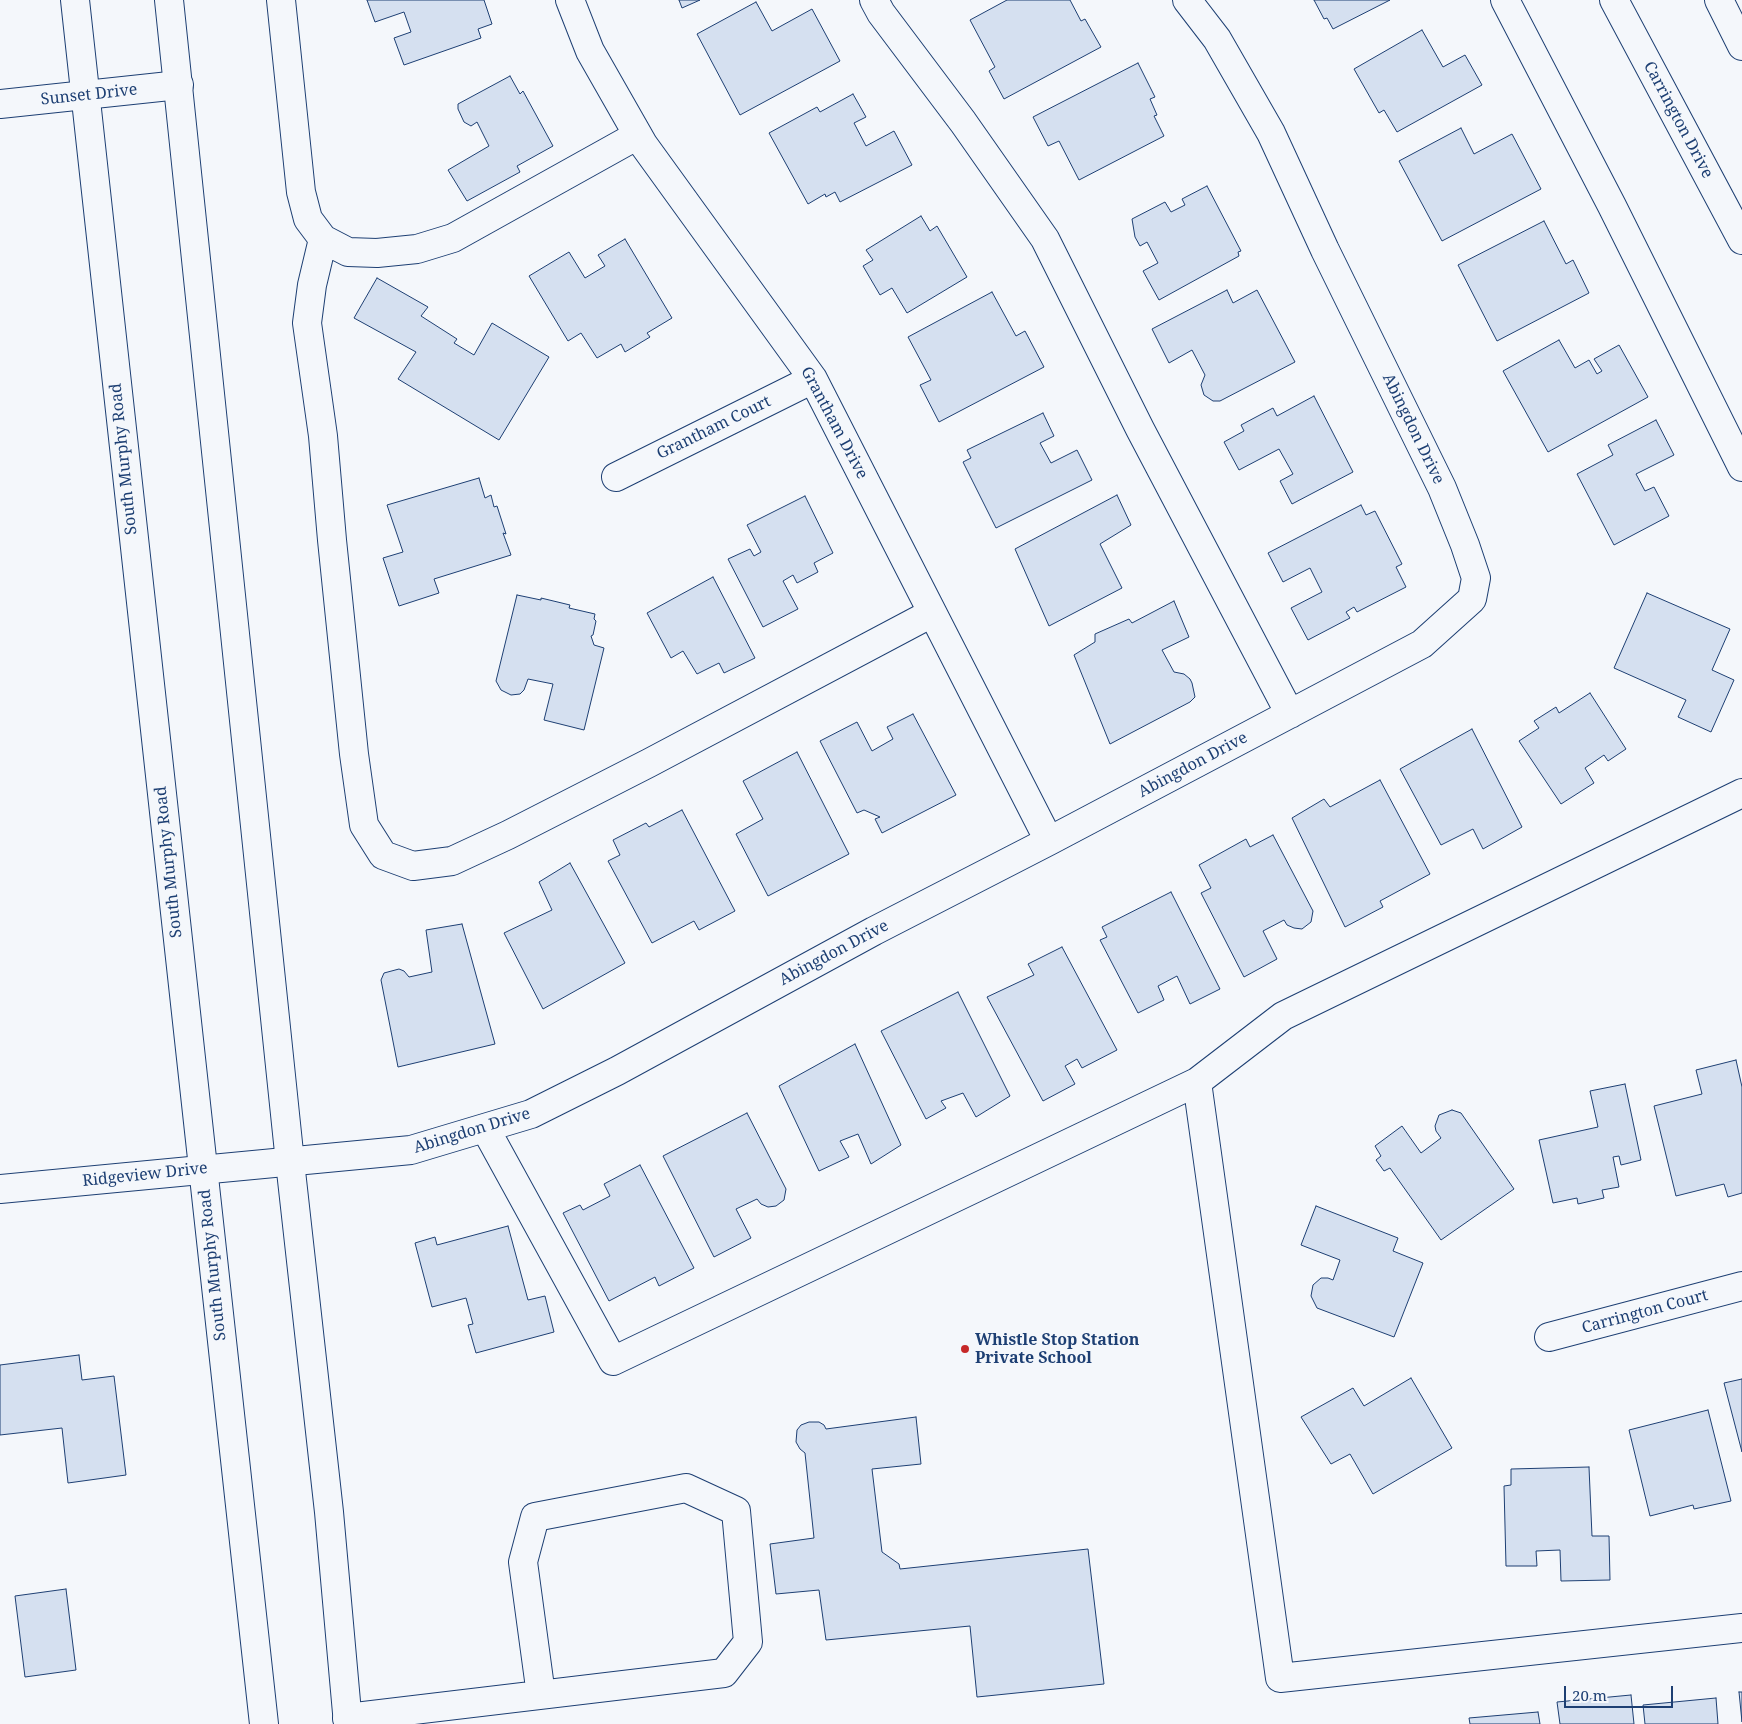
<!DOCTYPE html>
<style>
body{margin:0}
#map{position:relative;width:1742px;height:1724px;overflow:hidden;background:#f4f7fb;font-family:"Noto Serif",serif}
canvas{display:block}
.scale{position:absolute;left:1564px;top:1686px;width:109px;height:22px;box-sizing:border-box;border:2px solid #1d3f73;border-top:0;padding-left:6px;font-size:15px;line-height:18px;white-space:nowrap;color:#1d3f73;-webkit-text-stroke:4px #f4f7fb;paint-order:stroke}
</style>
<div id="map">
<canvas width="1742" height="1724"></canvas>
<div class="scale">20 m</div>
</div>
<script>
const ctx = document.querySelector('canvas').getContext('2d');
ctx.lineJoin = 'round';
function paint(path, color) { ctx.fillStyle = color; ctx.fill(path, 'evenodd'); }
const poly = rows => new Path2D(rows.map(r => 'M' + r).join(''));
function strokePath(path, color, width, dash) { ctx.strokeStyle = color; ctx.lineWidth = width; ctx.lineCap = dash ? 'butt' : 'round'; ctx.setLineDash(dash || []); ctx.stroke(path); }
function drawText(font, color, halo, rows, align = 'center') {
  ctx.font = font + ' "Noto Serif",serif'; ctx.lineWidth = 4; ctx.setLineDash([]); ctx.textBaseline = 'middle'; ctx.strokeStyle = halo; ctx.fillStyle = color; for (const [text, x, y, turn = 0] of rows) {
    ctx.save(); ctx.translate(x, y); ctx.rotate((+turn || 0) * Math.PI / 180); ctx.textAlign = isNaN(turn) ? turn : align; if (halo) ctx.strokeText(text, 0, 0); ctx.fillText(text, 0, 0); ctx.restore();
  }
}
const building = poly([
 [367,0,484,0,492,24,478,29,481,38,404,65,394,38,411,32,404,12,375,22,367,0],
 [679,0,700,0,682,8,679,0],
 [1007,0,1070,0,1081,21,1085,19,1101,47,1004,99,989,71,995,67,970,20,1007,0],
 [1314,0,1390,0,1333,29,1327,18,1324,19,1314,0],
 [756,2,772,31,812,9,840,61,740,115,697,34,756,2],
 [1422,30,1443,67,1465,55,1482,85,1397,132,1384,110,1379,113,1354,69,1422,30],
 [1138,63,1155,97,1150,99,1157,115,1154,116,1164,136,1079,180,1059,141,1048,146,1033,117,1138,63],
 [510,76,520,94,523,91,553,146,517,166,520,172,467,201,448,170,489,146,477,122,471,126,464,122,458,109,458,104,510,76],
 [853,94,866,117,854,123,866,146,894,131,912,165,840,202,835,192,826,197,825,194,808,204,769,133,817,107,820,112,853,94],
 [1461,128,1474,154,1512,134,1541,189,1442,241,1399,161,1461,128],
 [1207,186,1241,251,1238,252,1239,256,1159,300,1143,271,1158,263,1147,242,1140,246,1135,237,1132,219,1165,202,1171,212,1185,205,1182,199,1207,186],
 [921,216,930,231,937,226,967,277,907,313,892,288,880,295,863,266,873,260,866,250,921,216],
 [1544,221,1566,264,1573,260,1589,293,1497,341,1458,265,1544,221],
 [625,239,672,318,647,333,650,337,625,352,621,344,597,358,581,333,568,341,529,276,569,252,585,278,605,266,598,255,625,239],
 [377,278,428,307,421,316,457,339,454,343,474,355,492,323,549,357,499,440,398,379,416,352,354,318,377,278],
 [1227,290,1233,303,1257,290,1295,362,1220,401,1213,401,1204,395,1201,385,1205,375,1192,350,1169,363,1152,329,1227,290],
 [992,292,1016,336,1025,331,1044,367,939,422,920,385,931,380,908,337,992,292],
 [1559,340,1575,368,1589,360,1597,374,1602,371,1594,359,1619,345,1648,397,1548,452,1503,371,1559,340],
 [1314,396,1353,472,1292,504,1280,481,1293,474,1279,449,1239,470,1224,442,1244,431,1241,425,1273,408,1277,416,1314,396],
 [1043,413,1054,436,1040,443,1051,463,1077,450,1092,480,996,528,963,462,971,458,967,450,1043,413],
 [1656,420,1674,455,1636,474,1645,491,1654,487,1669,516,1614,545,1577,474,1613,455,1608,445,1656,420],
 [479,478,485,498,491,495,494,507,497,506,506,534,503,533,511,555,434,579,439,593,399,606,383,558,403,552,387,505,479,478],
 [1117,495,1131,525,1100,544,1122,588,1049,626,1015,549,1117,495],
 [805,496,833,553,814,563,818,572,797,583,793,575,783,581,798,609,763,627,728,559,750,549,754,556,761,552,747,525,805,496],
 [1361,505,1366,515,1375,511,1402,564,1396,567,1406,587,1357,612,1354,607,1346,612,1350,618,1308,640,1291,608,1322,592,1310,568,1283,582,1268,553,1361,505],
 [713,577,755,658,724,673,719,663,697,674,683,651,671,658,647,613,713,577],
 [1647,593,1730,629,1712,670,1734,680,1711,732,1678,717,1686,700,1614,668,1647,593],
 [517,595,541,600,541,598,570,605,569,608,595,614,594,619,596,621,593,635,591,636,594,645,604,648,584,730,544,720,553,684,528,679,524,690,520,694,511,695,501,690,496,681,517,595],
 [1174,601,1189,637,1162,650,1174,672,1184,674,1190,679,1192,683,1195,697,1190,702,1110,744,1074,655,1095,642,1095,634,1129,619,1132,623,1174,601],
 [1590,693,1626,749,1608,761,1604,755,1585,768,1594,783,1561,804,1519,741,1539,728,1534,721,1556,707,1559,713,1590,693],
 [913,714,956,795,882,833,875,819,880,817,864,810,857,813,820,741,857,722,872,751,893,739,887,727,913,714],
 [1472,729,1522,827,1483,849,1473,829,1441,845,1400,769,1472,729],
 [797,752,849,854,768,896,736,834,763,819,743,781,797,752],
 [1380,780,1430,874,1380,901,1383,907,1345,927,1292,818,1324,799,1330,807,1380,780],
 [682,810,735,911,699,930,694,921,652,943,608,861,620,855,613,840,646,823,649,827,682,810],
 [1273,835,1313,911,1311,922,1302,929,1294,928,1287,925,1284,920,1263,931,1277,959,1244,977,1201,893,1211,888,1199,865,1246,839,1250,847,1273,835],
 [570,863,625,963,543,1009,504,933,552,910,539,882,570,863],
 [1171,892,1220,989,1190,1004,1177,976,1158,986,1164,1000,1138,1013,1100,940,1107,937,1102,927,1171,892],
 [462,924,495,1044,398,1067,381,980,384,973,399,969,404,971,409,977,432,972,426,930,462,924],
 [1062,947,1117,1050,1082,1068,1077,1059,1065,1066,1075,1084,1043,1101,987,997,1034,975,1028,964,1062,947],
 [958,992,1010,1096,976,1117,963,1093,941,1101,946,1108,926,1119,881,1031,958,992],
 [855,1044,901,1145,871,1164,858,1134,840,1141,849,1157,819,1171,779,1086,855,1044],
 [1736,1060,1742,1087,1742,1193,1728,1197,1724,1184,1676,1196,1654,1106,1702,1094,1696,1070,1736,1060],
 [1625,1084,1641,1160,1621,1165,1619,1156,1613,1157,1619,1187,1602,1190,1604,1198,1578,1204,1577,1198,1553,1203,1539,1140,1598,1127,1590,1091,1625,1084],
 [1452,1110,1461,1113,1514,1189,1441,1240,1390,1168,1384,1171,1376,1160,1381,1156,1375,1146,1402,1126,1421,1153,1441,1138,1436,1131,1435,1126,1439,1115,1452,1110],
 [747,1113,786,1189,784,1200,776,1206,768,1207,761,1204,757,1199,736,1209,751,1238,714,1257,663,1156,747,1113],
 [640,1165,694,1268,659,1286,655,1277,609,1301,563,1213,580,1205,583,1210,610,1196,604,1184,640,1165],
 [1316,1206,1398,1238,1393,1251,1423,1263,1394,1337,1317,1308,1311,1296,1313,1285,1321,1278,1328,1278,1333,1280,1340,1260,1301,1245,1316,1206],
 [508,1226,528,1300,545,1296,554,1332,476,1353,468,1325,473,1324,466,1298,432,1307,415,1243,435,1237,437,1245,508,1226],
 [79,1355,82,1380,114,1376,126,1475,68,1483,62,1428,0,1435,0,1365,79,1355],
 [1411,1378,1452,1448,1373,1494,1350,1454,1331,1464,1301,1417,1353,1388,1364,1406,1411,1378],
 [1742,1379,1742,1452,1724,1383,1742,1379],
 [1708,1410,1731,1501,1694,1509,1693,1505,1650,1516,1629,1430,1708,1410],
 [916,1417,921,1464,872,1469,882,1552,899,1564,900,1569,1088,1549,1104,1684,977,1697,970,1626,826,1640,819,1590,776,1594,770,1544,814,1538,805,1453,800,1449,796,1442,797,1430,801,1425,809,1422,819,1422,824,1425,826,1429,916,1417],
 [1589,1467,1592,1536,1609,1536,1610,1580,1561,1581,1560,1550,1536,1551,1537,1566,1506,1566,1504,1486,1511,1485,1511,1469,1589,1467],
 [66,1589,76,1670,25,1677,15,1596,66,1589],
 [1739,1692,1742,1692,1742,1722,1739,1692],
 [1631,1695,1634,1724,1560,1724,1557,1702,1631,1695],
 [1716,1698,1718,1724,1645,1724,1643,1705,1716,1698],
 [1538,1712,1540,1724,1470,1724,1469,1718,1538,1712]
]);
const minor = poly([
 [281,0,301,192,308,219,323,239,348,252,377,253,417,249,453,238,638,135],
 [570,0,590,51,643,144,813,379,1049,841],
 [874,0,881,13,963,122,1045,239,1140,429,1290,714],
 [1505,0,1612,206,1742,467],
 [1614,0,1742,240],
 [1719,0,1742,46],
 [0,104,179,85],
 [323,239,312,285,307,323,323,436,332,540,354,754,364,825,383,855,413,866,452,861,508,835,649,763,932,613],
 [616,477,813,379],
 [1742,793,1283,1016,1197,1082,1280,1678,1742,1628],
 [485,1128,613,1361,1197,1082],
 [0,1189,411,1150,531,1114,617,1071,874,931,1049,841,1422,644,1472,599,1476,578,1465,545,1442,488,1325,250,1271,133,1217,39,1187,0],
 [1549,1337,1742,1286],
 [347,1718,724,1673,748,1642,736,1511,686,1488,535,1517,523,1562,541,1695]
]);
const major = poly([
 [75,0,264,1724],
 [169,0,290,1162,329,1512,348,1724]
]);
const markers = [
 [965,1349,5,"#c62828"]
];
const streetNames = [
 ["Sunset Drive",89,95,-6],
 ["Carrington Drive",1678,120,62],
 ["Grantham Drive",834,423,62],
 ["Grantham Court",714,428,-26],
 ["Abingdon Drive",1413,429,64],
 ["South Murphy Road",124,459,-96],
 ["Abingdon Drive",1193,765,-28],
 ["South Murphy Road",169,862,-96],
 ["Abingdon Drive",834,953,-28],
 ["Abingdon Drive",472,1131,-17],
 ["Ridgeview Drive",145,1175,-6],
 ["South Murphy Road",213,1265,-96],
 ["Carrington Court",1645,1312,-15]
];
const poiNames = [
 ["Whistle Stop Station",975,1340],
 ["Private School",975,1358]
];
paint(building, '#d5e0f0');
strokePath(building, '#1d3f73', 1);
strokePath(minor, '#1d3f73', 30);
strokePath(major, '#1d3f73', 30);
strokePath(minor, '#f4f7fb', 28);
strokePath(major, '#f4f7fb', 28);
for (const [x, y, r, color] of markers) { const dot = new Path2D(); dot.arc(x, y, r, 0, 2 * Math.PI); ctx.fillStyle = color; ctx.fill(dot); strokePath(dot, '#f4f7fb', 2); }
drawText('16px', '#1d3f73', '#f4f7fb', streetNames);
drawText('bold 16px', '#1d3f73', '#f4f7fb', poiNames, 'left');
</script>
